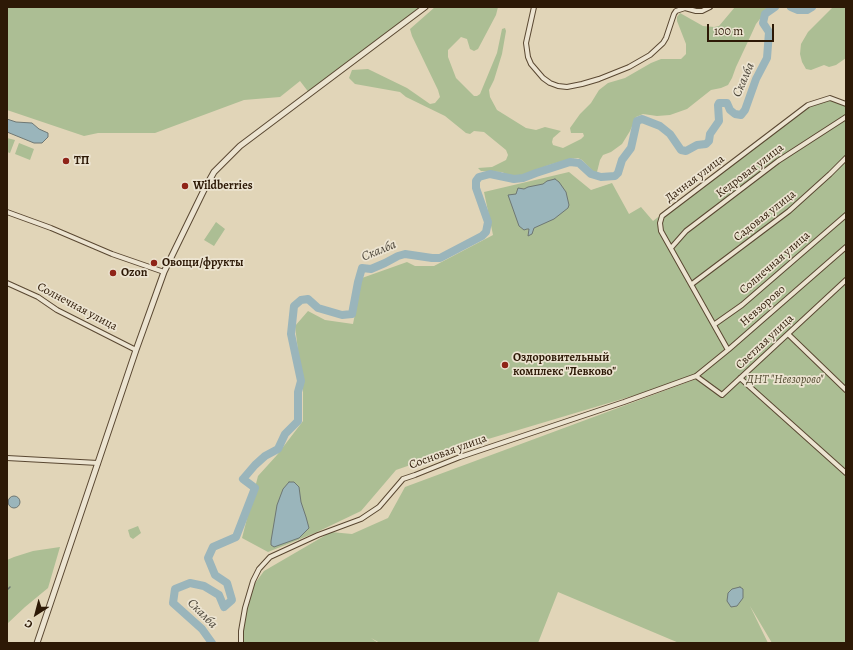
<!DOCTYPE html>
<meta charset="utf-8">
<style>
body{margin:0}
#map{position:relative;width:853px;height:650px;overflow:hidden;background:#e1d5b8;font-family:Alegreya,serif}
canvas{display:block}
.frame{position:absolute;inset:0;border:8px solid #2d1906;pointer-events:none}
.north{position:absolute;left:16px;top:594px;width:40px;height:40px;-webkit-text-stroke:3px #ece4d1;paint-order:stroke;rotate:216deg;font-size:11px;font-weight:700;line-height:16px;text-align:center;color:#2d1906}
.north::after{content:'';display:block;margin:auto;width:14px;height:18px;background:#2d1906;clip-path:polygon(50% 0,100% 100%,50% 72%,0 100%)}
.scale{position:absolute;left:707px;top:24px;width:67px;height:18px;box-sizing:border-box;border:2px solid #2d1906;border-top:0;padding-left:5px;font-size:12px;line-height:14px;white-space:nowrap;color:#2d1906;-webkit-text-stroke:3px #ece4d1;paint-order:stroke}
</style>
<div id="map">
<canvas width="853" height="650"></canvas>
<div class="frame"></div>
<div class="north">С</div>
<div class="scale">100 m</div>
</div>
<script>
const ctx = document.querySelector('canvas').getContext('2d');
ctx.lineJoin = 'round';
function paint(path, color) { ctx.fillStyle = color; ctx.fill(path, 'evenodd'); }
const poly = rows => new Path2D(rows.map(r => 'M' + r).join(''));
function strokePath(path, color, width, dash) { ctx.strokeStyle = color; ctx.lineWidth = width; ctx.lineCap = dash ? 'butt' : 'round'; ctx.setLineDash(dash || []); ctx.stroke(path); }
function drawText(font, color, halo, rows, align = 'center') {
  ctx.font = font + ' Alegreya,serif'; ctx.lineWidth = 3.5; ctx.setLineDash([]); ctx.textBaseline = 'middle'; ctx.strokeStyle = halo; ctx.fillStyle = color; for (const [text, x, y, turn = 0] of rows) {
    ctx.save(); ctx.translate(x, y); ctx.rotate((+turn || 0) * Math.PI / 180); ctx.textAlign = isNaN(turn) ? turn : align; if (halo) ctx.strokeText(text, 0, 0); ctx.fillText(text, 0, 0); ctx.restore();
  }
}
const green = poly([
 [7,7,425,7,310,94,300,81,280,97,244,100,155,133,98,133,84,136,7,110],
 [435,7,498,7,496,15,478,49,474,51,470,49,467,39,461,37,448,50,448,57,456,78,474,96,477,96,480,94,497,53,502,29,505,28,506,31,502,54,494,80,489,90,490,97,497,110,526,128,536,130,545,127,561,131,553,138,552,142,553,145,563,148,581,139,584,136,583,133,571,133,570,128,580,114,591,103,599,90,608,83,625,78,651,63,661,59,681,59,686,54,686,44,677,21,677,17,680,13,703,26,714,27,719,26,735,7,769,7,756,24,751,35,736,67,732,78,728,85,721,88,711,90,687,109,670,115,657,116,643,114,636,117,630,131,622,144,611,152,603,155,600,160,597,172,594,172,582,160,578,158,569,159,549,165,520,176,510,176,502,172,481,171,478,168,492,167,506,160,508,155,506,150,484,132,474,131,470,134,466,133,445,116,406,97,400,92,355,84,349,78,352,70,368,69,407,88,430,104,435,103,440,97,438,90,412,36,410,29],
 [833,7,846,7,846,58,836,65,829,67,824,65,811,70,806,69,802,62,800,54,801,44,808,32],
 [834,98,846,102,846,643,772,643,750,606,768,643,679,643,558,592,538,643,380,643,371,638,378,643,244,643,243,635,247,609,253,586,264,571,331,532,352,534,388,518,405,487,696,379,696,377,468,445,396,470,361,511,315,533,268,552,242,538,258,476,277,455,303,421,303,391,295,326,308,311,325,320,353,324,362,278,407,262,415,266,434,266,493,235,484,192,569,172,591,190,612,183,629,214,641,207,653,221,805,106],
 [7,138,15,140,10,153,7,152],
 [19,143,34,149,30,160,15,154],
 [216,222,225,229,214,246,204,240],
 [138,526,141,533,133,539,130,537,128,530],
 [60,547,48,588,25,607,7,624,7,560,14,557,33,551]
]);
const water = poly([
 [7,119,16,122,32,123,39,129,48,133,48,137,42,143,34,143,7,132,7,119],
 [555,179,559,182,566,192,569,205,568,208,554,219,534,228,532,234,528,236,529,229,527,229,524,230,519,226,508,195,516,194,518,188,524,189,528,187,543,184,547,181,555,179],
 [289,482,294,482,299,487,301,502,306,517,309,528,299,538,274,547,271,545,271,541,277,505,283,489,289,482],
 '8 502a6 6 0 1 1 12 0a6 6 0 1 1-12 0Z',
 [740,587,743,589,743,598,737,606,731,607,727,601,728,593,732,589,740,587]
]);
const stream = poly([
 [7,590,10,587]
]);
const river = poly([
 [791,7,798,10,807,10,812,7],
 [212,643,202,629,173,603,175,589,190,583,204,586,219,595,224,607,232,600,227,583,215,575,208,558,213,547,236,537,255,488,243,479,255,465,265,456,278,449,285,434,298,421,298,392,301,381,291,334,294,306,301,300,308,299,318,308,342,315,352,314,358,282,362,268,371,269,385,263,398,256,405,254,432,258,440,258,482,236,486,232,488,222,476,188,476,181,479,177,490,174,514,179,523,178,536,173,570,162,579,163,591,174,601,177,615,176,618,173,622,160,631,148,637,121,642,119,660,126,670,134,681,150,686,151,697,145,706,144,709,141,710,134,719,121,718,105,719,103,727,103,730,110,735,114,741,115,745,110,756,79,767,58,769,32,763,23,765,14,775,7]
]);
const minor = poly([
 [534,7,526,43,528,57,531,64,543,78,550,83,558,86,567,87,582,84,599,79,629,67,650,55,663,43,666,38,674,14,676,11,685,8,696,11,702,11,710,7],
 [7,212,51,228,112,254,164,272],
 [671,248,686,231,778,161,846,117],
 [7,283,38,297,57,310,136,350],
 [692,284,789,211,830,174,846,158],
 [715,324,742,305,846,215],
 [788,334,846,390],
 [728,350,661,231,660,223,662,216,808,105,830,98,846,104],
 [696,376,722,395,846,280],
 [740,378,846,473],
 [7,458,98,463],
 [241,643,241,631,245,608,253,581,259,569,270,557,318,535,361,519,379,507,403,479,415,475,460,457,624,402,696,376,728,350,846,247]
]);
const tertiary = poly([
 [37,643,136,350,164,272,204,190,214,172,240,146,425,7]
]);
const markers = [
 [66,161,4,"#8f2418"],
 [185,186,4,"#8f2418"],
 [154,263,4,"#8f2418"],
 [113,273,4,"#8f2418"],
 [505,365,4,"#8f2418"]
];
const poiNames = [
 ["ТП",74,161],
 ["Wildberries",193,186],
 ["Овощи/фрукты",162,263],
 ["Ozon",121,273],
 ["Оздоровительный",513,358],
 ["комплекс \"Левково\"",513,372]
];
const streetNames = [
 ["Кедровая улица",750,171,-37],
 ["Дачная улица",695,179,-37],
 ["Садовая улица",765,216,-38],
 ["Солнечная улица",775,263,-41],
 ["Невзорово",763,306,-41],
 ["Солнечная улица",77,307,28],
 ["Светлая улица",765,342,-43],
 ["Сосновая улица",448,452,-20]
];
const parkNames = [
 ["ДНТ \"Невзорово\"",785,380]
];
const waterNames = [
 ["Скалба",744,80,-66],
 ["Скалба",379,251,-22],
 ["Скалба",202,614,45]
];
paint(green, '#acbe94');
paint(water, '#9ab5bb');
strokePath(water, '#6e7773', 1);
strokePath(stream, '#6e7773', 1.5);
strokePath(river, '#9ab5bb', 8);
strokePath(minor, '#5a4832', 6);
strokePath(tertiary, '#5a4832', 7);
strokePath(minor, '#ece4d1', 4);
strokePath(tertiary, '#ece4d1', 5);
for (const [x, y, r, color] of markers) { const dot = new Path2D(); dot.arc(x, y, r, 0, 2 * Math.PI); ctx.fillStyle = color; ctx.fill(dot); strokePath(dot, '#ece4d1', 1.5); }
drawText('bold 12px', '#2d1906', '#ece4d1', poiNames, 'left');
drawText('12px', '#2d1906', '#ece4d1', streetNames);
drawText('italic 12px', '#534b31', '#ece4d1', parkNames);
drawText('italic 13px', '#4e483c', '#ece4d1', waterNames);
</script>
